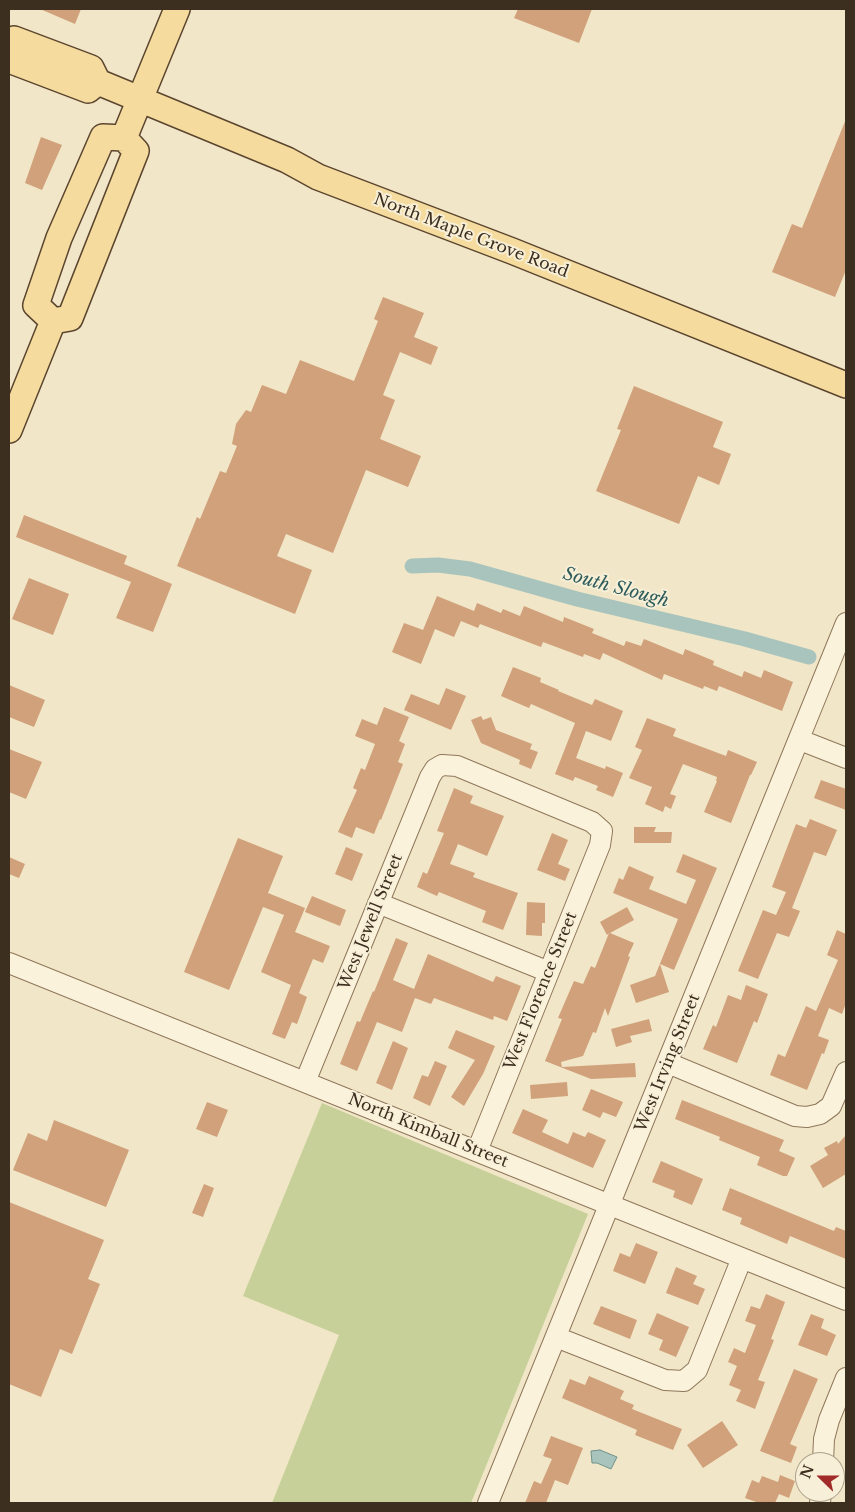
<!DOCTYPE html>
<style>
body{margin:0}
#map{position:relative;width:855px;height:1512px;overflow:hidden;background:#f1e6c7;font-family:"Libre Baskerville",serif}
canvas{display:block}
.frame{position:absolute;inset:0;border:10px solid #3d2f1f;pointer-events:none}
.north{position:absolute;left:795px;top:1452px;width:50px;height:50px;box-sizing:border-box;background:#f7efd7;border:1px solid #ada28d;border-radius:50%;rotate:292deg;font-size:14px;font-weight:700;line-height:20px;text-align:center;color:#3d2f1f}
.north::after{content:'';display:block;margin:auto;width:18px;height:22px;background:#a02b28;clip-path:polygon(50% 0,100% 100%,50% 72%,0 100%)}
</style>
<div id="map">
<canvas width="855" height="1512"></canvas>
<div class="frame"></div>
<div class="north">N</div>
</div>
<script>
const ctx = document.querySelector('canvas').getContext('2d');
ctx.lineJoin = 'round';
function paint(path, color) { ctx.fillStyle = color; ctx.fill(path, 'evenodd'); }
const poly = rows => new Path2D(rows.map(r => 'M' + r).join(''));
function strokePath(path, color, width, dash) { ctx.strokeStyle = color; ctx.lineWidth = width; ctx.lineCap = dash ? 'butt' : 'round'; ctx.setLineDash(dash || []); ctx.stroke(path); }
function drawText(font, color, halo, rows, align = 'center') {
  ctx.font = font + ' "Libre Baskerville",serif'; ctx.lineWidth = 4; ctx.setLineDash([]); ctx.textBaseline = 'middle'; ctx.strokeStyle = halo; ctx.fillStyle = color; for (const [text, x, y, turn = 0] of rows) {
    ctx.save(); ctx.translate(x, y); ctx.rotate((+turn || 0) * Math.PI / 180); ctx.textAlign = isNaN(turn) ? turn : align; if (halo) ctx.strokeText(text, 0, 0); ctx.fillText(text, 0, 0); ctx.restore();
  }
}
const green = poly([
 [322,1103,588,1214,471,1503,272,1503,339,1335,243,1296]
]);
const water = poly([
 [600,1450,617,1457,611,1469,597,1463,592,1463,591,1451,600,1450]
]);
const canal = poly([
 [412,566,438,565,470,569,577,599,745,639,809,657]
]);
const building = poly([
 [40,9,81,9,75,24],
 [518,9,592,9,579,43,514,18],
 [846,119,846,270,835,297,772,272,792,224,802,228],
 [41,137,62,145,42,190,25,183],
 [383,297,424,313,414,337,438,347,431,365,400,352,383,395,395,400,380,439,421,456,408,487,366,470,333,553,286,534,277,556,312,570,295,614,177,566,197,517,200,519,220,471,226,473,237,446,232,444,236,424,246,410,251,412,262,385,286,394,300,360,354,381,378,321,374,319],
 [634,386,723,422,713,447,731,454,719,485,698,476,679,524,596,491,621,430,617,429],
 [24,515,127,556,124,564,172,584,153,632,116,618,131,582,16,537],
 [29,578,69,594,53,635,12,619],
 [437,596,474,611,477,603,501,613,503,609,520,616,524,606,563,622,564,617,594,629,592,633,624,646,626,641,641,646,644,639,683,655,685,649,714,661,713,665,742,677,744,671,761,678,764,670,793,682,782,711,719,686,717,691,704,686,703,689,664,674,662,680,603,653,600,660,584,654,583,657,543,642,541,647,480,624,478,628,461,621,454,637,435,629,421,664,392,652,404,623,423,630],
 [513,667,541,678,540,682,559,690,558,691,592,705,595,699,623,711,611,741,586,731,576,758,605,769,606,766,623,773,613,797,596,790,598,786,575,777,573,781,555,774,575,723,531,704,529,708,501,696],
 [9,685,45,700,34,727,9,717],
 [446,688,466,696,451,730,404,710,411,694,439,705],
 [384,707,409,717,399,741,405,744,398,762,403,764,381,820,380,819,374,834,356,827,352,838,338,832,357,790,353,788,361,768,365,770,375,744,355,736,362,719,377,725],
 [481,716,483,720,491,717,496,730,532,744,530,749,538,752,531,769,519,764,520,760,481,743,471,720],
 [647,718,676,729,673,736,726,756,728,750,757,762,751,775,750,775,731,823,704,812,717,781,716,781,717,777,683,764,670,794,676,796,671,809,665,806,663,812,645,804,652,787,629,778,642,750,635,747],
 [9,749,42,762,26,799,9,792],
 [821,780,846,789,846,810,814,798],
 [454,788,473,796,470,803,504,816,487,856,458,844,450,864,475,873,473,877,518,893,503,930,482,922,486,911,439,892,437,896,417,887,423,872,427,874,444,833,437,831],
 [810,819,837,830,826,856,814,852,792,908,800,911,789,937,777,933,758,979,738,971,763,910,776,915,786,892,772,887,796,824,806,828],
 [634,827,656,827,654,832,672,832,671,843,634,843],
 [552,833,568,840,558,864,570,869,565,881,537,870],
 [238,838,283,856,268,893,305,908,295,932,330,946,323,963,313,959,299,993,307,997,297,1024,292,1022,285,1039,272,1034,291,985,261,972,284,915,263,907,229,990,184,972],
 [346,847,363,854,352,881,335,874],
 [683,854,717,868,674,970,660,964,669,992,636,1003,630,985,655,976,678,919,613,893,619,878,623,880,629,866,654,877,649,889,686,904,696,880,676,872],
 [9,857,25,864,19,878,9,874],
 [312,896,346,910,340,926,305,912],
 [527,902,545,903,545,923,542,923,542,936,526,935],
 [627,907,634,920,610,933,634,943,628,956,630,957,608,1016,605,1008,596,1033,593,1032,583,1056,561,1062,562,1067,635,1063,636,1077,591,1079,545,1061,562,1019,558,1018,574,981,583,984,591,966,595,968,609,933,607,935,600,922],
 [837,930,846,934,846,1003,842,1014,829,1008,818,1036,829,1040,824,1054,822,1053,807,1090,770,1075,778,1054,785,1057,806,1006,816,1011,838,960,827,955],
 [396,938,408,943,393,980,414,989,428,954,493,982,496,976,521,986,507,1021,494,1016,493,1020,434,998,431,1004,415,998,402,1032,377,1022,357,1071,340,1064,357,1021,360,1022,373,991,374,992],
 [746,985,768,994,757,1023,754,1021,737,1063,703,1049,713,1025,716,1027,728,995,741,1000],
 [649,1019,652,1031,630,1036,632,1042,616,1047,611,1029],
 [456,1030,495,1046,483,1074,464,1106,451,1097,475,1060,448,1048],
 [393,1041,408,1048,392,1090,376,1083],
 [435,1061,447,1066,430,1106,413,1098,422,1075,428,1077],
 [567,1082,568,1096,531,1099,530,1085],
 [591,1089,623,1102,616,1117,603,1112,600,1118,582,1110],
 [682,1100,784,1140,779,1151,795,1158,787,1176,783,1176,757,1165,760,1157,719,1140,720,1137,675,1119],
 [207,1102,228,1110,217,1137,196,1129],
 [523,1109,548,1120,542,1132,568,1144,573,1132,585,1137,588,1132,606,1140,593,1168,512,1133],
 [54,1120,129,1150,106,1207,13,1170,28,1133,47,1141],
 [846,1135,846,1174,823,1188,810,1166,828,1155,824,1148,837,1141,838,1144],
 [661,1161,703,1179,692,1205,673,1197,675,1191,652,1182],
 [204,1184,214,1188,203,1217,192,1213],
 [730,1188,834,1231,836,1227,846,1231,846,1259,790,1236,787,1244,740,1224,742,1218,722,1210],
 [9,1202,104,1240,88,1279,100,1284,72,1354,60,1349,41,1397,9,1384],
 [636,1243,658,1252,645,1284,613,1271,620,1253,630,1257],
 [676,1267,697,1276,693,1284,705,1289,698,1305,666,1293],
 [766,1294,785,1302,771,1339,774,1340,758,1380,765,1382,755,1409,736,1401,741,1390,729,1385,737,1366,728,1362,734,1348,745,1353,756,1325,745,1321,751,1306,760,1309],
 [601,1306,637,1320,630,1339,593,1324],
 [657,1313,689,1327,676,1357,659,1350,663,1340,648,1334],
 [811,1314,824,1319,821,1328,836,1335,827,1356,798,1345],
 [794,1369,818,1379,790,1444,797,1447,791,1463,760,1451],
 [589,1376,624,1391,620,1399,634,1405,632,1409,682,1429,673,1450,635,1435,637,1430,562,1398,570,1379,585,1385],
 [722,1421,738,1445,703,1468,687,1445],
 [551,1436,583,1448,568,1485,555,1480,546,1503,525,1503,534,1481,541,1484,552,1459,543,1456],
 [780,1475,795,1481,789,1498,779,1494,775,1503,759,1503,745,1498,752,1480,759,1483,762,1476,778,1482]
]);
const minor = poly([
 [800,740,846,758],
 [378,903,549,972],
 [9,963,846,1300],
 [668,1063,795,1116,807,1117,820,1114,831,1106,846,1072],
 [305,1082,430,777,435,769,442,765,457,766,592,822,602,831,600,845,477,1151],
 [556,1337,665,1380,684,1381,697,1370,742,1258],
 [823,1462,824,1439,829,1420,846,1378],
 [488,1503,846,623],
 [820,1503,821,1492]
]);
const major = poly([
 [9,41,14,39,91,68,98,82,287,160,318,177,512,251,846,385],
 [9,60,88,90,98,82],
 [103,137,124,138,136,151,70,318,53,321,36,305,59,238,103,137],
 [124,138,177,9],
 [9,430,53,321]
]);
const streetNames = [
 ["North Maple Grove Road",471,236,21],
 ["West Jewell Street",371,922,-68],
 ["West Florence Street",541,991,-68],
 ["West Irving Street",668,1063,-68],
 ["North Kimball Street",428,1131,22]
];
const waterNames = [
 ["South Slough",616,588,15]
];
paint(green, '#c8d099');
paint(water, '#a8c4bd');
strokePath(water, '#6e938b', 1);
strokePath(canal, '#a8c4bd', 15);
paint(building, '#d0a17b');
strokePath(minor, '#8e775b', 22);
strokePath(major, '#5b452f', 28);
strokePath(minor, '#fbf2db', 20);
strokePath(major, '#f5dc9e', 25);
drawText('16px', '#3d2f1f', '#f7efd7', streetNames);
drawText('italic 18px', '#2e5d5c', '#f7efd7', waterNames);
</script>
